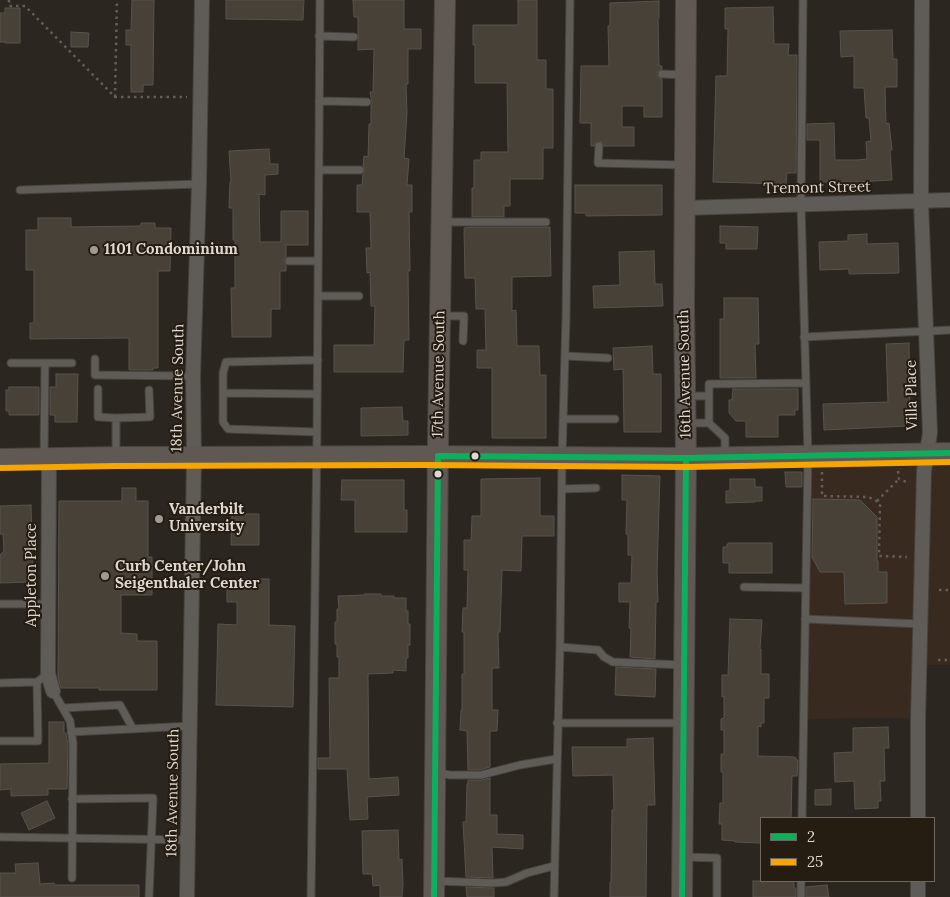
<!DOCTYPE html>
<style>
body{margin:0}
#map{position:relative;width:950px;height:897px;overflow:hidden;background:#2b2620;font-family:Lora,serif}
canvas{display:block}
.legend{position:absolute;left:760px;top:817px;width:175px;height:65px;box-sizing:border-box;background:#251c12;border:1px solid #6f675f;margin:0;padding:6px 9px;list-style:none;font-size:15px;color:#ded8d2}
.legend li{display:flex;align-items:center;gap:10px;height:25px}
.legend b{width:25px;border:1px solid #6f675f}
</style>
<div id="map">
<canvas width="950" height="897"></canvas>
<ul class="legend">
<li><b style="height:6px;background:#0daf5c"></b>2</li>
<li><b style="height:6px;background:#f7a600"></b>25</li>
</ul>
</div>
<script>
const ctx = document.querySelector('canvas').getContext('2d');
ctx.lineJoin = 'round';
function paint(path, color) { ctx.fillStyle = color; ctx.fill(path, 'evenodd'); }
const poly = rows => new Path2D(rows.map(r => 'M' + r).join(''));
function strokePath(path, color, width, dash) { ctx.strokeStyle = color; ctx.lineWidth = width; ctx.lineCap = dash ? 'butt' : 'round'; ctx.setLineDash(dash || []); ctx.stroke(path); }
function drawText(font, color, halo, rows, align = 'center') {
  ctx.font = font + ' Lora,serif'; ctx.lineWidth = 4; ctx.setLineDash([]); ctx.textBaseline = 'middle'; ctx.strokeStyle = halo; ctx.fillStyle = color; for (const [text, x, y, turn = 0] of rows) {
    ctx.save(); ctx.translate(x, y); ctx.rotate((+turn || 0) * Math.PI / 180); ctx.textAlign = isNaN(turn) ? turn : align; if (halo) ctx.strokeText(text, 0, 0); ctx.fillText(text, 0, 0); ctx.restore();
  }
}
const commercial = poly([
 [950,453,950,665,919,665,918,719,894,718,804,719,808,456]
]);
const building = poly([
 [132,0,154,0,153,85,143,85,143,92,131,92,131,45,126,45,126,30,131,30,132,0],
 [226,0,304,0,303,20,226,19,226,0],
 [353,0,404,0,404,29,421,29,421,49,408,49,408,84,406,84,407,113,404,158,409,159,407,185,412,185,412,212,409,212,410,271,408,271,409,340,404,340,403,372,334,372,334,345,374,345,375,306,371,306,370,272,367,273,366,248,371,248,370,212,357,212,357,185,362,185,363,174,365,170,363,166,364,156,368,157,369,124,371,124,371,106,372,103,371,98,370,92,373,92,374,49,358,50,358,40,359,37,358,34,358,17,354,17,353,0],
 [518,0,537,0,537,60,546,60,546,89,553,89,553,148,543,148,543,179,510,179,510,206,504,206,504,217,472,217,472,188,474,188,474,160,481,160,481,152,508,152,507,83,475,83,475,45,473,45,473,25,518,25,518,0],
 [659,1,659,18,658,18,659,66,662,66,662,69,658,71,657,74,659,78,662,79,662,117,644,117,644,106,622,106,622,127,634,127,634,146,604,146,602,142,599,141,595,143,594,146,591,146,591,123,580,123,581,66,609,66,608,26,610,26,610,3,659,1],
 [773,7,774,44,789,44,788,55,797,55,796,173,787,173,786,184,713,182,716,76,727,76,728,29,725,29,725,8,773,7],
 [5,8,20,8,20,43,5,43,5,42,0,42,0,13,5,13,5,8],
 [892,30,893,59,897,59,897,87,885,87,886,124,889,123,892,150,890,150,892,180,854,182,820,182,820,140,807,140,807,124,834,123,835,160,857,160,867,159,866,142,871,141,869,118,866,118,864,88,854,88,854,56,841,57,840,31,892,30],
 [71,32,89,33,88,47,71,47,71,32],
 [269,149,270,164,278,164,278,174,265,175,265,195,259,194,260,242,281,242,281,211,308,211,308,245,286,245,286,257,284,261,286,265,286,271,280,271,280,309,271,309,271,337,232,337,231,288,235,288,235,240,233,240,233,208,229,208,230,182,231,182,229,151,269,149],
 [575,185,662,185,662,215,586,216,586,213,575,213,575,185],
 [38,218,71,218,71,227,141,226,141,223,155,223,155,228,171,228,170,271,158,271,158,368,153,368,153,370,129,370,129,338,30,339,30,323,34,323,34,270,26,270,26,230,38,230,38,218],
 [720,226,758,227,757,249,726,249,726,243,720,243,720,226],
 [472,227,550,227,551,276,512,277,512,311,516,310,517,346,539,346,540,375,546,375,546,438,492,438,492,368,477,368,477,350,486,350,485,309,476,309,475,278,465,278,464,228,472,227],
 [867,234,867,244,898,243,899,273,849,274,849,269,820,270,819,242,848,241,848,235,867,234],
 [654,251,655,284,662,284,663,306,594,308,593,286,620,285,619,252,654,251],
 [724,298,758,298,759,344,755,344,756,378,720,378,720,319,724,319,724,298],
 [909,343,910,412,907,412,907,426,824,430,823,404,888,402,886,344,909,343],
 [652,346,653,374,661,374,661,432,624,432,623,369,614,370,613,348,652,346],
 [56,374,78,374,77,422,55,422,55,415,50,415,50,387,56,387,56,374],
 [9,387,39,387,39,415,9,415,9,411,6,411,6,390,9,390,9,387],
 [733,389,798,389,798,410,795,410,795,415,778,415,778,437,746,437,746,421,736,421,729,413,729,400,732,400,733,389],
 [402,407,403,421,408,421,408,435,361,436,361,408,402,407],
 [785,472,802,472,802,487,786,487,785,472],
 [622,475,660,476,657,572,658,602,656,602,655,659,630,657,631,629,629,628,630,602,619,602,619,583,631,583,632,555,628,555,628,535,626,534,627,500,622,500,622,475],
 [540,478,540,516,554,516,554,536,522,536,521,571,502,570,500,632,498,632,499,668,492,668,492,710,498,710,497,731,490,731,490,767,480,770,468,770,467,731,460,730,461,710,462,710,462,674,464,674,464,632,462,632,463,608,467,608,468,570,464,570,464,540,471,540,472,516,481,516,481,479,540,478],
 [730,479,755,479,755,487,762,487,762,501,755,501,755,502,726,503,726,491,730,491,730,479],
 [342,480,404,480,404,510,407,510,407,532,355,532,355,500,341,500,342,480],
 [122,488,136,488,136,501,148,501,148,557,152,557,152,595,121,595,121,633,137,634,137,641,157,641,157,690,99,690,99,688,61,688,58,678,59,501,122,501,122,488],
 [813,499,860,500,877,517,877,561,878,561,878,572,887,572,887,603,845,604,844,572,820,572,812,557,813,499],
 [31,505,33,578,30,578,30,582,0,583,0,555,4,551,3,534,0,534,0,506,31,505],
 [232,514,259,514,259,545,231,545,232,514],
 [729,543,772,543,772,573,729,573,729,563,723,563,723,547,727,547,727,544,729,544,729,543],
 [236,579,269,579,269,625,295,626,293,707,216,705,218,624,237,625,237,602,227,602,227,587,236,586,236,579],
 [365,594,381,594,381,596,394,596,394,598,406,598,406,611,408,611,408,624,410,624,410,645,408,645,408,658,406,658,406,671,393,670,393,673,368,674,369,779,398,777,399,795,367,797,368,819,350,820,347,769,318,769,318,758,330,758,329,678,339,678,339,657,337,657,337,644,335,644,335,622,337,622,337,609,339,609,338,596,365,595,365,594],
 [730,619,762,620,760,649,761,649,761,674,769,674,769,698,764,698,764,723,761,723,761,727,758,726,758,756,794,757,796,758,796,760,798,760,797,776,792,776,791,818,761,818,761,843,735,842,735,841,722,840,722,824,719,824,720,803,723,803,723,772,721,772,721,754,724,754,724,730,721,730,721,719,724,718,724,696,722,697,722,675,728,675,730,619],
 [616,667,656,669,655,697,615,695,616,667],
 [49,722,64,722,64,733,66,733,66,735,68,744,67,789,48,789,48,795,11,796,11,789,0,790,0,764,49,763,49,722],
 [888,727,889,748,884,748,885,781,880,781,881,801,878,801,878,808,855,809,854,781,835,782,834,753,853,752,853,728,888,727],
 [653,738,655,805,647,805,646,897,610,897,610,882,611,882,612,810,614,810,613,775,573,776,572,747,627,747,627,739,653,738],
 [490,778,490,815,497,815,497,834,523,835,523,849,492,847,493,878,466,877,463,822,466,822,467,784,468,784,468,780,481,780,490,778],
 [831,789,831,805,815,805,815,790,831,789],
 [47,801,55,818,29,830,21,813,47,801],
 [398,830,399,860,402,859,403,884,402,897,380,897,380,885,373,886,372,874,363,874,362,831,398,830],
 [38,863,40,884,54,883,55,885,139,885,139,897,0,897,0,873,16,873,15,864,38,863],
 [753,881,794,881,794,888,796,888,796,897,753,897,753,881],
 [827,885,829,897,806,897,806,887,827,885],
 [466,887,494,888,494,897,467,897,466,887]
]);
const path = poly([
 [9,0,9,6,25,6,115,97,187,97],
 [115,97,117,0],
 [898,471,899,479,903,481,910,482],
 [822,472,822,496,867,497,874,499,880,504,879,556,907,557],
 [877,501,899,479],
 [939,590,950,590],
 [938,660,950,660]
]);
const lane = poly([
 [319,36,354,37],
 [662,74,684,75],
 [319,101,367,102],
 [599,146,598,163,684,165],
 [319,170,360,170],
 [20,190,199,184],
 [442,222,546,222],
 [289,261,318,261],
 [318,296,359,296],
 [441,316,464,316,463,341],
 [804,337,950,330],
 [565,356,608,358],
 [95,359,95,375,193,376],
 [11,363,45,363,44,457],
 [45,363,72,363],
 [98,389,98,417,116,418],
 [223,393,223,422,228,429,317,432],
 [317,394,223,393,223,373,226,362,318,360],
 [687,396,709,396],
 [564,419,615,419],
 [688,423,709,423],
 [116,456,116,418,150,417,149,390],
 [725,457,725,438,709,423,709,384,806,383],
 [562,489,596,488],
 [744,587,806,588],
 [0,604,48,604],
 [805,619,921,624],
 [560,647,598,650,604,657,613,662,682,665],
 [0,683,37,682],
 [53,691,70,721,73,744,72,878],
 [63,708,120,705,133,729],
 [557,723,683,723],
 [71,732,190,726],
 [0,741,38,741,37,682,48,674],
 [438,773,450,775,481,775,520,765,556,759],
 [72,799,153,798,149,897],
 [802,818,808,456,801,204,803,0],
 [0,837,189,840],
 [684,857,717,858,717,897],
 [435,881,493,883,506,882,527,873,554,866],
 [311,897,317,432,320,0],
 [554,897,560,647,562,457,566,318,570,0],
 [801,897,801,881]
]);
const street = poly([
 [684,208,950,200],
 [49,458,48,674,53,691],
 [918,818,918,719,924,471,930,433,921,202,922,0],
 [187,897,194,457,193,376,199,184,202,0],
 [918,897,918,881]
]);
const secondary = poly([
 [0,459,116,457,182,457,425,456,686,458,950,453],
 [434,897,438,441,445,0],
 [682,897,686,458,684,307,686,0]
]);
const bus1 = poly([
 [434,897,438,456,686,458,950,453],
 [682,897,686,458]
]);
const bus2 = poly([
 [0,468,116,466,425,465,686,467,950,462]
]);
const markers = [
 [94,250,5,"#9f9a94"],
 [475,456,4.5,"#ded8d2"],
 [438,474,4.5,"#ded8d2"],
 [159,519,5,"#9f9a94"],
 [105,576,5,"#9f9a94"]
];
const streetNames = [
 ["Tremont Street",817,188,-1],
 ["17th Avenue South",439,374,-89],
 ["16th Avenue South",685,374,-91],
 ["18th Avenue South",178,388,-89],
 ["Villa Place",912,395,-91],
 ["Appleton Place",32,575,-90],
 ["18th Avenue South",173,793,-89]
];
const poiNames = [
 ["1101 Condominium",104,250],
 ["Vanderbilt",169,510],
 ["University",169,527],
 ["Curb Center/John",115,567],
 ["Seigenthaler Center",115,584]
];
paint(commercial, '#392a20');
paint(building, '#484137');
strokePath(building, '#57534d', 1);
strokePath(lane, '#47433f', 9);
strokePath(street, '#47433f', 16);
strokePath(secondary, '#47433f', 22);
strokePath(path, '#625e5b', 2.5, [2.5, 4]);
strokePath(lane, '#5f5b56', 7);
strokePath(street, '#5f5b56', 14);
strokePath(secondary, '#5f5853', 20);
strokePath(bus1, '#0daf5c', 6);
strokePath(bus2, '#f7a600', 6);
for (const [x, y, r, color] of markers) { const dot = new Path2D(); dot.arc(x, y, r, 0, 2 * Math.PI); ctx.fillStyle = color; ctx.fill(dot); strokePath(dot, '#251c12', 2); }
drawText('15px', '#ded8d2', '#251c12', streetNames);
drawText('bold 15px', '#ded8d2', '#251c12', poiNames, 'left');
</script>
